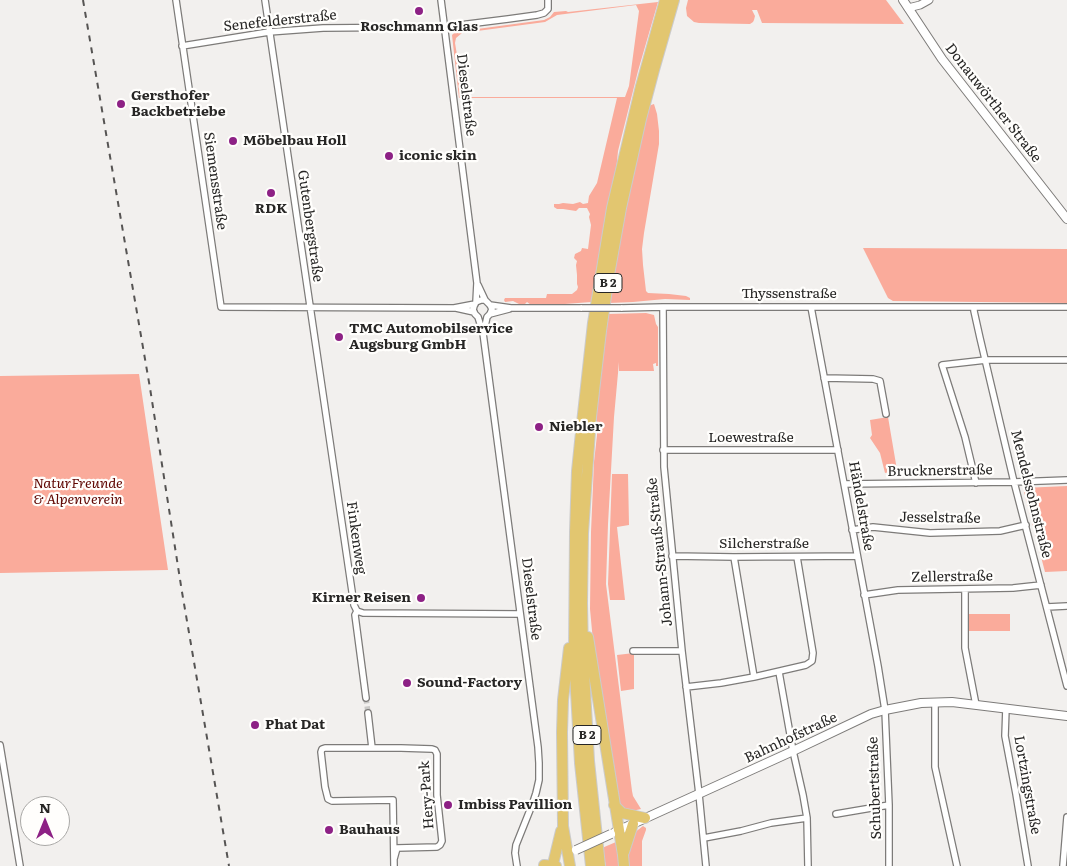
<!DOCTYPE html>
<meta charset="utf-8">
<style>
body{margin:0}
#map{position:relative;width:1067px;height:866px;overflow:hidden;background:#f2f0ee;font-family:Literata,serif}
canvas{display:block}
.north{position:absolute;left:20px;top:796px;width:50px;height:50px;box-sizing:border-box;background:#fffefc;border:1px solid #a9a8a6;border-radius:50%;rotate:0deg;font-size:14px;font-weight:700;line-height:20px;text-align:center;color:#272625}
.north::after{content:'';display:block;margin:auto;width:18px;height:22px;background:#8d2185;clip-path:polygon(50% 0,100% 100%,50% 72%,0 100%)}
</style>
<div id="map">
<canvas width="1067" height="866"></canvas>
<div class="north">N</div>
</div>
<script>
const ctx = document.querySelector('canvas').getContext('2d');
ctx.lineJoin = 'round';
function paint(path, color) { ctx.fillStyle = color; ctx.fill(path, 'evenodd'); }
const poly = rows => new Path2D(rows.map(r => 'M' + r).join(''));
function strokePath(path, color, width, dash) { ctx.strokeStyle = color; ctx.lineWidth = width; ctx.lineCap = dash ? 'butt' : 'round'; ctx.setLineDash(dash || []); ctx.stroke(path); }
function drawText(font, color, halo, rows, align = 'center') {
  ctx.font = font + ' Literata,serif'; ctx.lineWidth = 4.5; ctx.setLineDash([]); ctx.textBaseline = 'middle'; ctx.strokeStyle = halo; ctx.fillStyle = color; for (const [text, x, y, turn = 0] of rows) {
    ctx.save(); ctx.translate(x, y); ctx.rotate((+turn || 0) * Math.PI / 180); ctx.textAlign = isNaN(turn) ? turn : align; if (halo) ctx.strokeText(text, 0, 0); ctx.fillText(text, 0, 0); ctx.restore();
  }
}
const green = poly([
 [688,0,886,0,904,24,762,23,757,10,752,10,755,16,754,20,753,22,750,24,699,23,694,22,687,16,686,8],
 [658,2,638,71,618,151,616,172,607,215,591,302,565,304,537,304,531,305,527,302,524,305,519,304,513,301,505,302,504,300,505,298,546,298,547,294,572,294,577,290,578,287,577,284,577,275,576,265,577,261,574,258,575,254,581,251,582,248,588,249,591,225,589,217,590,214,587,208,579,208,576,211,563,209,557,209,554,207,554,204,559,204,563,203,573,204,580,202,583,204,588,203,589,196,597,183,617,98,459,98,452,35,455,32,544,20,550,17,554,12,566,11,568,12],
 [636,5,639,11,629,86,625,97,464,97,455,43,456,38,462,33,545,22,557,15],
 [654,104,657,114,659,131,659,144,644,233,642,249,643,265,646,291,648,293,669,294,686,296,690,298,690,300,665,299,633,302,609,303,619,240,648,106],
 [863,248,1067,249,1067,303,893,301,888,298],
 [646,313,654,315,656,324,658,327,658,366,656,366,656,363,653,364,654,371,619,371,619,362,614,417,608,524,606,584,608,600,632,791,633,796,641,809,632,811,620,807,595,663,590,609,591,532,594,462,597,435,596,413,607,314],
 [139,374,168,570,0,573,0,376],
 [888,417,897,470,885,473,880,453,870,438,872,435,870,420],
 [612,474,628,474,629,525,617,527,625,600,610,600,608,584],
 [1067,486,1067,571,1045,572,1023,488],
 [969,614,1010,614,1010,631,969,631],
 [634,653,634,689,621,691,617,655],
 [643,826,646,828,646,830,642,841,642,866,627,866,628,853,634,833],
 [616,842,620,866,606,866,602,848]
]);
const minorTunnel = poly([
 [366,698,368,713]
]);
const minor = poly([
 [176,0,221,307,454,308,475,304],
 [265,0,354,605,357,611,363,613,520,614],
 [441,0,477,283,476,302],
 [182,46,269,32,323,28,444,27,508,19,537,15,544,13,548,9,548,0],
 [478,285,485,300,490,305,492,309,490,314,487,317,484,331],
 [485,300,481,300,476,302,474,306,473,310,475,314,478,317,483,333,538,747,539,763,539,780,536,793,532,805,516,845,515,853,517,866],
 [490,305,511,308,582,308],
 [663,307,664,467,682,651,699,794,706,866],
 [811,307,878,666,885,710,889,805,889,866],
 [974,307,974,311,980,338,1014,482,1067,686],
 [456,308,474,312],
 [621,308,663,307,1067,307],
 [490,314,509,309],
 [824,378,873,379,880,381,886,414],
 [663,450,838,450],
 [976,483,965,437,942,365,986,360,1067,360],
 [844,484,1014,482,1067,480],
 [852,530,873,527,930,533,1000,531,1026,525],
 [672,556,734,557,857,556],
 [734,557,754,677],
 [965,589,965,648,976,705],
 [864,595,898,590,1013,588,1041,585],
 [1047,607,1067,606],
 [357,611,355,615,366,698],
 [633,651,682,651],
 [779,672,793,751,803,795,807,818,808,866],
 [686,687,721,683,754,677,806,665,812,661,813,653,797,557],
 [935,702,935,767,957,866],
 [1006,708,1005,736,1016,794,1028,866],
 [368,713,372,748],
 [0,745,20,866],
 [836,814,889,805],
 [704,838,741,831,771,823,807,818],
 [394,859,397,848,437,847,440,845,442,841,437,795,437,754,435,750,432,749,401,748,325,748,322,749,321,752,325,787,328,799,332,801,393,800,394,866],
 [1063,866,1067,817]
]);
const tertiary = poly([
 [908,8,920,5,929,0]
]);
const secondary = poly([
 [903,0,942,59,1067,219],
 [615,832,793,751,871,714,885,710,921,703,952,702,1067,716]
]);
const trunk = poly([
 [588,637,623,855,624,866],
 [569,648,563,700,562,732,563,826,570,866],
 [614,805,622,813,645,818],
 [624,852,633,824],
 [554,860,561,831],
 [544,865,556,866],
 [591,866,580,763,574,656,575,532,577,471,581,432,593,323,612,208,641,86,665,0],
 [600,866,589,761,583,653,582,603,583,533,591,417,601,331,609,275,621,208,641,119,654,70,674,0]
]);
const rail = poly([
 [83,0,150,388,182,592,229,866]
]);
const minorBridge = poly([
 [582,308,621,308]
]);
const secondaryBridge = poly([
 [576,850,611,834]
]);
const markers = [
 [419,11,5,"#8d2185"],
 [121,104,5,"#8d2185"],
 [233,141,5,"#8d2185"],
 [389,156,5,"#8d2185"],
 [271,193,5,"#8d2185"],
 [339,337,5,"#8d2185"],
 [539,427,5,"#8d2185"],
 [421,598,5,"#8d2185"],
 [407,683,5,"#8d2185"],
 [255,725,5,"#8d2185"],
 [448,805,5,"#8d2185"],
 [329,830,5,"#8d2185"]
];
const shields = [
 [608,283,28],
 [587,735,28]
];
const shieldNames = [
 ["B 2",608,283],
 ["B 2",587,735]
];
const streetNames = [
 ["Senefelderstraße",280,21,-6],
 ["Dieselstraße",466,95,83],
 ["Donauwörther Straße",993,103,52],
 ["Siemensstraße",215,181,82],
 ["Gutenbergstraße",310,226,82],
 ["Thyssenstraße",789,294],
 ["Loewestraße",751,438],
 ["Brucknerstraße",940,471,-1],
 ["Mendelssohnstraße",1031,494,76],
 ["Händelstraße",861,506,80],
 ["Jesselstraße",940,518,1],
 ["Finkenweg",356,538,82],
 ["Silcherstraße",764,544],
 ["Johann-Strauß-Straße",660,552,-96],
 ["Zellerstraße",952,577,-1],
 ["Dieselstraße",531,599,83],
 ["Bahnhofstraße",791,738,-25],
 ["Lortzingstraße",1027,785,80],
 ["Schubertstraße",875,788,-92],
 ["Hery-Park",427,795,-94]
];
const poiNames = [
 ["Roschmann Glas",419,27,"center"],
 ["Gersthofer",131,96],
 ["Backbetriebe",131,112],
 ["Möbelbau Holl",243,141],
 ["iconic skin",399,156],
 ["RDK",271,209,"center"],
 ["TMC Automobilservice",349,329],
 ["Augsburg GmbH",349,345],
 ["Niebler",549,427],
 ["Kirner Reisen",411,598,"right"],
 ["Sound-Factory",417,683],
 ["Phat Dat",265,725],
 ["Imbiss Pavillion",458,805],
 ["Bauhaus",339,830]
];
const parkNames = [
 ["NaturFreunde",78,484],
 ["& Alpenverein",78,500]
];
paint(green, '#faab9b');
strokePath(minorTunnel, '#c9c8c6', 5.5, [5.5, 3]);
strokePath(minor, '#7d7b79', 8);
strokePath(tertiary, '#7d7b79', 9);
strokePath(secondary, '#7d7b79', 10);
strokePath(trunk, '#cbcbcb', 12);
strokePath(minor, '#fff', 5.5);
strokePath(tertiary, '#fff', 7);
strokePath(secondary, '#fff', 8);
strokePath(trunk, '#e2c670', 10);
strokePath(rail, '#565453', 2, [6, 6]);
strokePath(minorBridge, '#7d7b79', 8, []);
strokePath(secondaryBridge, '#7d7b79', 10, []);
strokePath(minorBridge, '#fff', 5.5);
strokePath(secondaryBridge, '#fff', 8);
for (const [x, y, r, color] of markers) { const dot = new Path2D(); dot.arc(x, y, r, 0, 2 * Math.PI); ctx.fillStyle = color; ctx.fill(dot); strokePath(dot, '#fffefc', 2); }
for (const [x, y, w] of shields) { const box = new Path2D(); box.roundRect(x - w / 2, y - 9.5, w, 19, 4); ctx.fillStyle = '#fffefc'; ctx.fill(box); strokePath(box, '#272625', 1); }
drawText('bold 12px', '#272625', null, shieldNames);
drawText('14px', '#272625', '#fffefc', streetNames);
drawText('bold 14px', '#272625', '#fffefc', poiNames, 'left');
drawText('italic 14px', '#5f0500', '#fffefc', parkNames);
</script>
